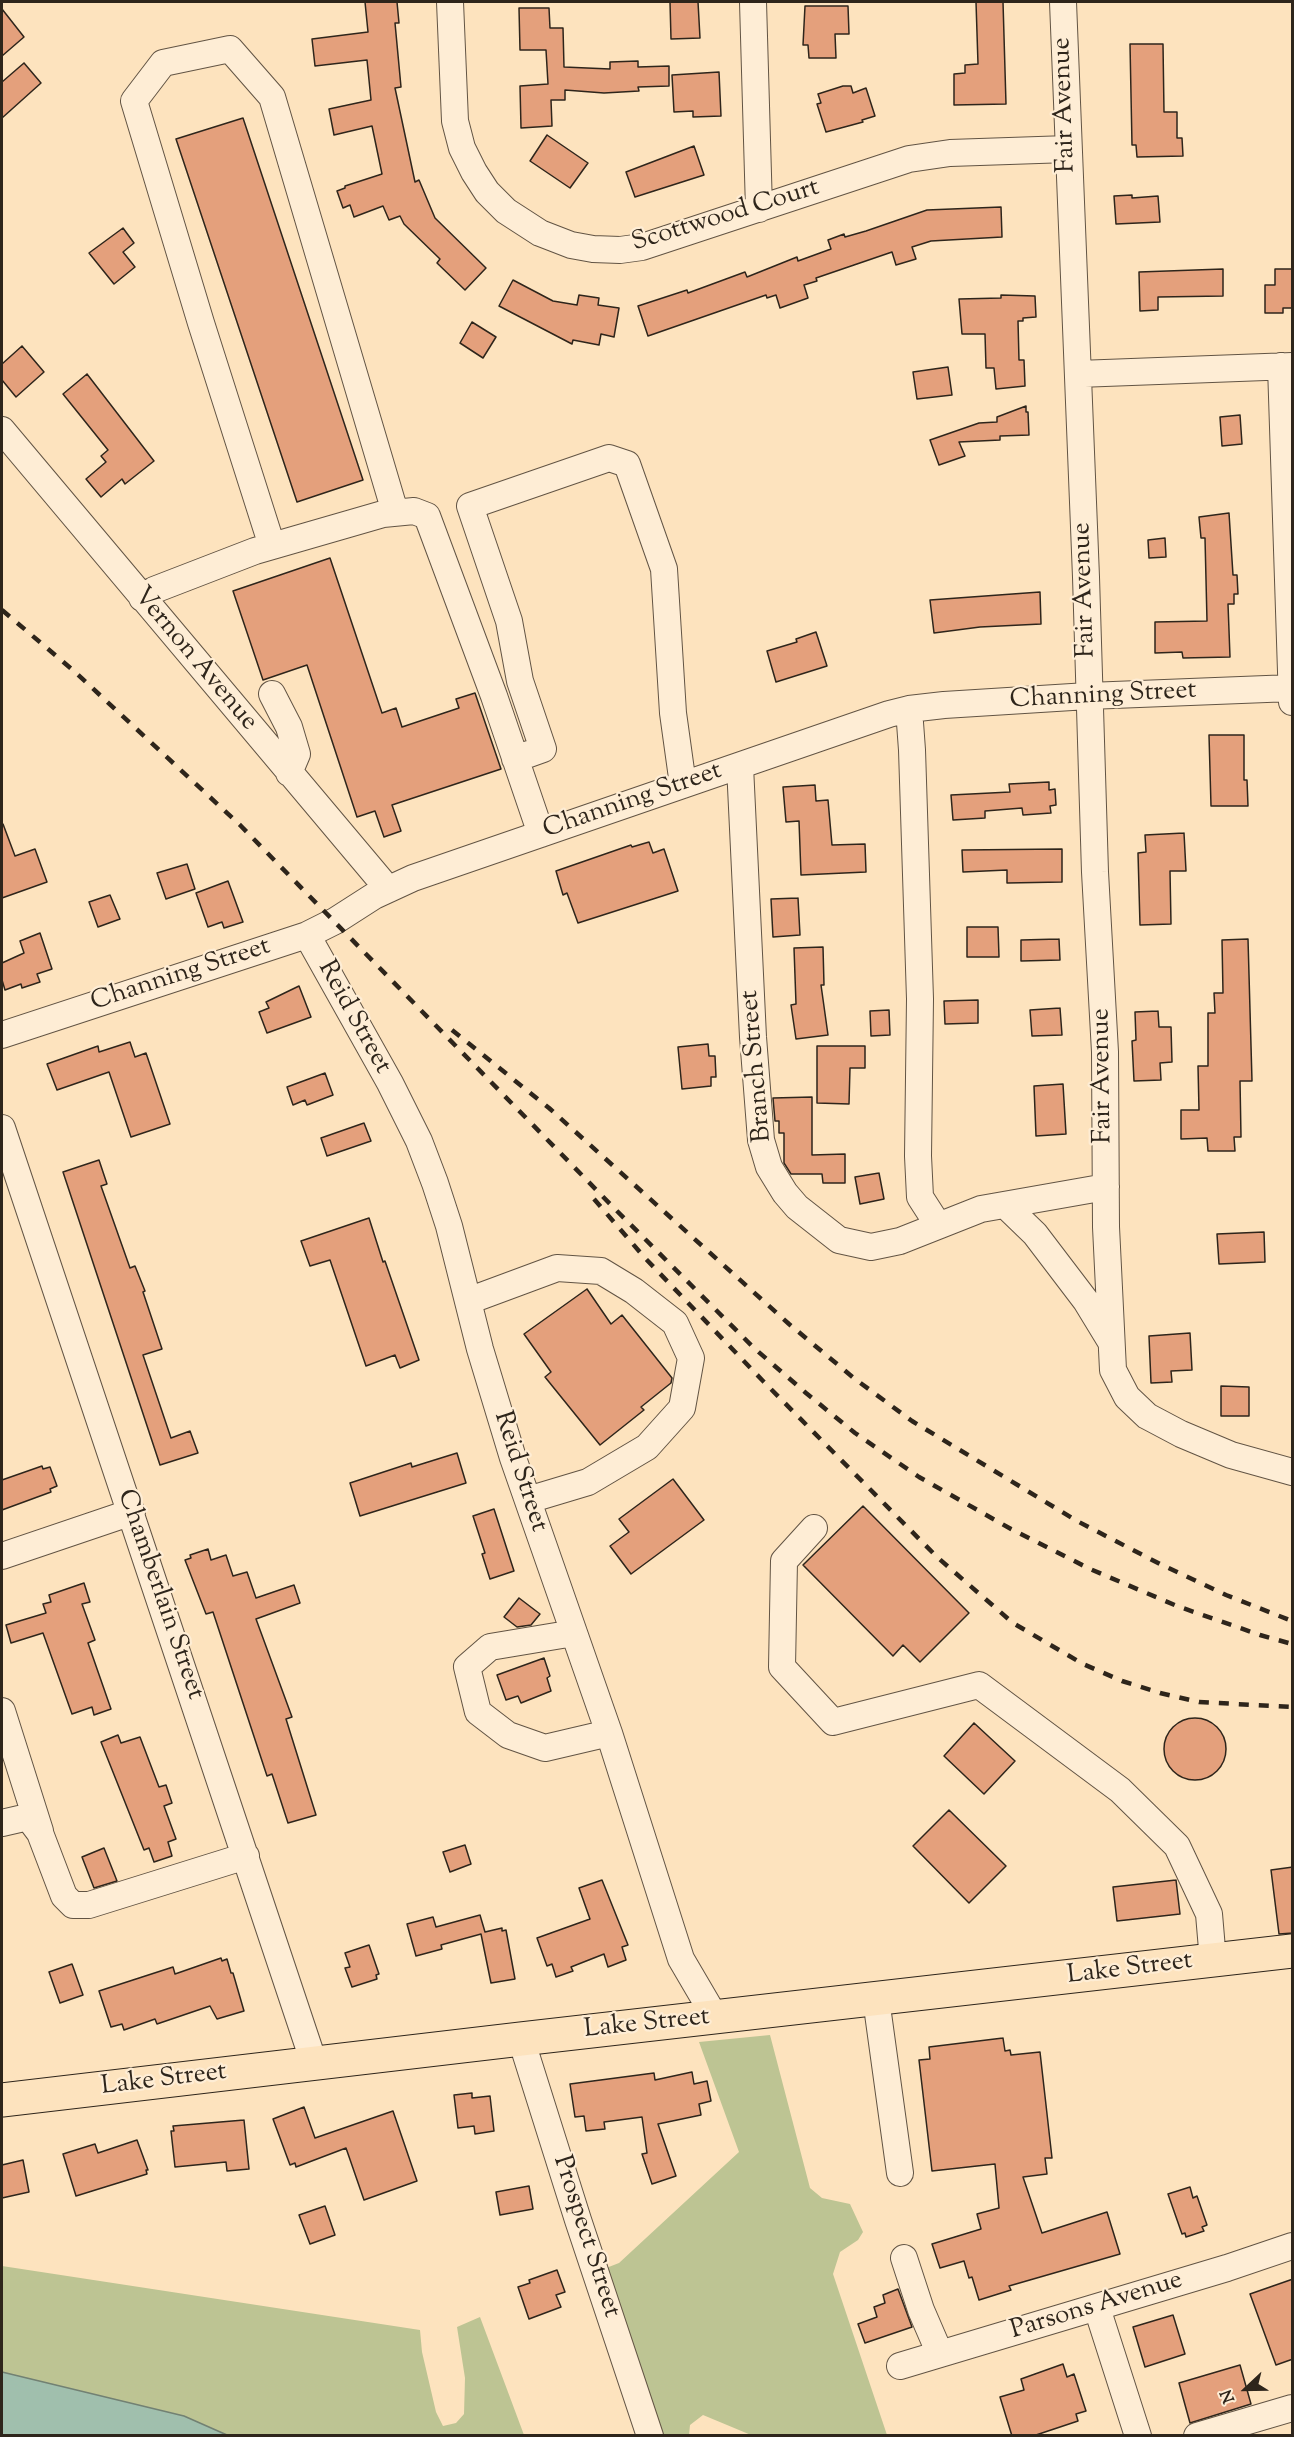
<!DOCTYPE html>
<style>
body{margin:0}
#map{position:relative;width:1294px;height:2437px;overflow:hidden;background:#fde3be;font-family:"Sorts Mill Goudy",serif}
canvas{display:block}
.frame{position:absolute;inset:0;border:3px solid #2e251b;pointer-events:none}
.north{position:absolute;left:1216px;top:2359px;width:60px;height:60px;-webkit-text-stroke:4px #feedd5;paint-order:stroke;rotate:248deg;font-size:16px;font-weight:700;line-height:24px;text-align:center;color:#2e251b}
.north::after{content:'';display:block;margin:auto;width:21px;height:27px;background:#2e251b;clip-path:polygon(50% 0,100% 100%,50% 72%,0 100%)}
</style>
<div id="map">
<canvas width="1294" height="2437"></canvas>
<div class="frame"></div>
<div class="north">N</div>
</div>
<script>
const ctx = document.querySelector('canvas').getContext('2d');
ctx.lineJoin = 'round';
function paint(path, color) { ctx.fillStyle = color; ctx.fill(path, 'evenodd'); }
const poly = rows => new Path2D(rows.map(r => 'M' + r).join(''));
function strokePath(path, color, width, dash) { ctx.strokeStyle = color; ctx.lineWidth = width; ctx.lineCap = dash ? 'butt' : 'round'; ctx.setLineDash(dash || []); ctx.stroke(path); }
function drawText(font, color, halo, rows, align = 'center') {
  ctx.font = font + ' "Sorts Mill Goudy",serif'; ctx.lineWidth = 4.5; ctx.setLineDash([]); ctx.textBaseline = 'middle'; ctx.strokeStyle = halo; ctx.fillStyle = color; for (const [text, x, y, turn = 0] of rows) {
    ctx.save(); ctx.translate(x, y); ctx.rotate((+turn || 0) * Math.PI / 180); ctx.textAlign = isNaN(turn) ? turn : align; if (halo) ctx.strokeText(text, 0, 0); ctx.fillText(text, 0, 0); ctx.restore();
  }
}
const green = poly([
 [770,2035,810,2188,822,2198,850,2204,863,2232,858,2240,840,2252,833,2274,887,2435,751,2435,703,2415,690,2425,689,2435,656,2435,601,2270,619,2263,739,2152,699,2042],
 [2,2266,420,2330,422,2352,436,2412,443,2426,456,2423,464,2414,465,2378,457,2327,480,2317,524,2435,227,2435,184,2416,2,2372]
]);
const water = poly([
 [2,2372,184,2416,227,2435,2,2435,2,2372]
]);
const building = poly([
 [365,2,397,2,399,23,395,23,401,87,395,88,415,182,419,180,435,218,486,268,465,290,437,263,440,259,404,224,400,216,389,220,383,206,354,217,350,205,343,208,337,191,345,188,345,186,382,174,372,126,334,135,329,109,371,100,367,60,315,66,312,39,368,32,365,2],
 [670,2,698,2,700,38,671,39,670,2],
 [976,2,1003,2,1006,104,954,105,954,74,965,73,965,65,978,64,976,2],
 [805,6,848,6,849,34,835,34,836,58,809,58,808,45,803,45,805,6],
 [519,8,549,8,550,28,563,28,564,67,610,69,610,62,638,61,638,67,669,66,669,86,638,87,639,91,604,93,565,90,565,100,551,100,552,126,521,128,520,86,548,84,546,50,520,50,519,8],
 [2,9,24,37,2,56,2,9],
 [1130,44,1163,44,1164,112,1177,112,1177,138,1182,138,1183,156,1137,157,1136,145,1132,145,1130,44],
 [24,63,41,83,2,118,2,82,24,63],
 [719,72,721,116,693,117,693,111,674,112,672,75,719,72],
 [843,86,851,86,853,93,866,88,875,116,862,120,863,122,826,132,817,104,821,103,818,94,843,86],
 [243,118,363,480,297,502,176,139,243,118],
 [547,135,588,163,570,188,530,161,547,135],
 [694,146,704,175,635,197,626,172,694,146],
 [1132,195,1132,198,1158,196,1160,222,1116,224,1114,196,1132,195],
 [1001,207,1002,237,931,241,912,247,916,259,896,265,892,252,816,278,817,281,804,285,808,298,780,308,776,295,767,298,766,295,648,336,638,306,687,290,688,293,745,272,747,277,797,257,798,261,831,249,828,240,844,234,845,237,866,231,927,210,1001,207],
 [123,228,134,243,123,252,135,267,114,284,89,253,123,228],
 [1223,269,1223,296,1158,297,1158,310,1140,311,1139,272,1223,269],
 [1275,269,1293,269,1293,308,1283,308,1283,313,1265,313,1265,285,1275,285,1275,269],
 [513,280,553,301,577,305,579,295,599,298,598,305,619,308,614,337,601,334,599,345,573,340,572,344,499,306,513,280],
 [1001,295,1035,296,1036,317,1023,318,1023,321,1018,321,1019,360,1024,360,1025,386,996,389,994,368,986,368,985,334,962,334,959,299,1001,298,1001,295],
 [472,322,496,337,483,358,460,343,472,322],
 [22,346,44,372,16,397,2,380,2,364,22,346],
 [948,367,952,395,917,399,913,372,948,367],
 [87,374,154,461,125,484,122,479,101,497,86,479,106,462,101,456,108,450,63,394,87,374],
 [1026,406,1026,412,1028,412,1029,435,1000,436,1000,440,959,442,965,456,939,465,930,440,979,423,997,422,997,417,1026,406],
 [1240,415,1242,444,1222,446,1220,417,1240,415],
 [1229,513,1233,575,1237,575,1238,594,1234,594,1234,604,1228,604,1230,657,1183,658,1182,652,1155,653,1155,622,1207,621,1205,538,1201,538,1199,517,1229,513],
 [1165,538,1166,557,1149,558,1148,540,1165,538],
 [330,558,382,713,396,708,402,727,459,708,456,699,475,693,501,769,392,805,401,831,384,837,375,811,357,817,307,665,263,680,233,591,330,558],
 [1040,592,1041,624,980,627,934,633,930,600,1040,592],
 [816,632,827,666,776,682,767,651,797,642,796,639,816,632],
 [1209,735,1244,735,1244,780,1247,780,1248,806,1211,806,1209,735],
 [1049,782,1049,790,1055,789,1056,805,1050,806,1051,813,1023,815,1022,808,985,811,985,818,953,820,951,795,1010,792,1009,784,1049,782],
 [815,785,816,801,828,800,832,845,865,844,866,872,801,875,799,821,786,822,783,787,815,785],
 [2,824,3,824,15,856,35,849,47,882,2,898,2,824],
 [1184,833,1186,871,1170,871,1171,924,1140,925,1138,853,1146,852,1145,835,1184,833],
 [649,842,653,853,664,849,678,891,578,923,567,893,563,895,556,871,631,845,632,847,649,842],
 [1062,849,1062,882,1007,883,1007,870,963,872,962,850,1062,849],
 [187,864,195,889,166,899,157,873,187,864],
 [228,881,243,922,224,928,222,922,208,927,196,893,228,881],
 [110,895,120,919,98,927,89,902,110,895],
 [798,898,800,935,773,937,771,899,798,898],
 [967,927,998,927,999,957,967,957,967,927],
 [40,933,52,969,37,974,40,982,22,988,21,984,5,990,2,980,2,963,24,953,20,941,40,933],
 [1059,939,1060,960,1021,961,1021,940,1059,939],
 [1248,939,1252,1081,1240,1081,1241,1137,1234,1137,1235,1151,1208,1151,1207,1138,1181,1139,1181,1110,1199,1110,1198,1066,1208,1066,1208,1013,1215,1013,1214,993,1223,993,1222,940,1248,939],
 [823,947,824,985,821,985,828,1035,796,1039,791,1005,796,1004,794,948,823,947],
 [299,986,311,1017,267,1033,259,1012,269,1008,266,1002,299,986],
 [978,1000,978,1023,945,1024,944,1001,978,1000],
 [1060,1008,1062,1035,1032,1036,1030,1010,1060,1008],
 [889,1010,890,1035,871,1036,870,1011,889,1010],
 [1158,1011,1159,1027,1171,1027,1172,1062,1160,1063,1161,1080,1134,1081,1132,1041,1136,1040,1135,1012,1158,1011],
 [130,1042,135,1057,146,1053,170,1124,131,1137,109,1072,57,1090,47,1064,98,1046,99,1052,130,1042],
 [708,1044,709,1056,715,1056,716,1077,711,1077,711,1086,682,1089,678,1047,708,1044],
 [817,1046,865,1046,865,1068,850,1068,849,1104,817,1103,817,1046],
 [325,1073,333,1095,307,1105,305,1100,293,1105,287,1087,325,1073],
 [1063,1084,1066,1134,1036,1136,1034,1086,1063,1084],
 [812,1097,812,1155,845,1154,845,1183,823,1183,822,1174,791,1174,784,1163,784,1133,779,1133,779,1121,775,1121,773,1098,812,1097],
 [364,1123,371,1141,327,1156,321,1138,364,1123],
 [99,1160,107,1184,101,1186,130,1268,135,1266,145,1291,143,1292,162,1349,143,1355,171,1438,190,1431,198,1453,160,1465,63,1172,99,1160],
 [879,1173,884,1199,860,1204,855,1177,879,1173],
 [369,1218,383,1262,385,1261,419,1360,400,1368,395,1355,366,1366,330,1260,310,1266,301,1241,369,1218],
 [1264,1232,1265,1262,1219,1264,1217,1234,1264,1232],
 [587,1289,611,1324,622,1315,672,1378,671,1383,641,1407,644,1410,600,1445,545,1377,551,1372,524,1334,587,1289],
 [1190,1333,1192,1370,1171,1371,1172,1382,1151,1383,1149,1336,1190,1333],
 [1221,1386,1249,1387,1249,1416,1221,1416,1221,1386],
 [457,1453,466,1483,360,1516,350,1483,411,1463,412,1467,457,1453],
 [42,1466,43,1469,50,1467,57,1486,50,1489,51,1492,2,1510,2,1480,42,1466],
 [673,1479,704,1520,631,1574,610,1546,629,1532,619,1519,673,1479],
 [863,1506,969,1613,920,1662,903,1645,893,1656,803,1565,863,1506],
 [494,1509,514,1571,490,1579,482,1554,485,1553,473,1516,494,1509],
 [208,1549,211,1560,226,1555,233,1576,247,1572,256,1598,294,1585,300,1603,256,1619,292,1717,286,1719,316,1815,288,1823,272,1774,267,1776,213,1612,206,1614,185,1560,191,1558,190,1555,208,1549],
 [84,1583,90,1602,82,1604,95,1640,88,1643,111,1709,94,1715,92,1707,72,1714,43,1633,11,1643,6,1625,46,1613,43,1604,51,1602,49,1595,84,1583],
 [519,1598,540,1614,531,1625,517,1627,504,1617,519,1598],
 [544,1658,550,1676,547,1678,551,1691,521,1703,518,1696,506,1700,497,1675,544,1658],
 '1164 1749a31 31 0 1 1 62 0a31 31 0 1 1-62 0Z',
 [974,1723,1015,1761,984,1794,944,1756,974,1723],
 [118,1735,121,1743,140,1737,159,1787,166,1785,172,1803,164,1806,176,1839,168,1842,172,1856,154,1862,149,1848,144,1850,101,1742,118,1735],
 [949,1810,1006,1866,969,1903,913,1846,949,1810],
 [465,1845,471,1864,450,1872,443,1852,465,1845],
 [104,1848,117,1881,94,1888,82,1857,104,1848],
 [1293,1867,1293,1933,1279,1934,1271,1870,1293,1867],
 [602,1880,628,1945,622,1947,626,1960,608,1967,604,1954,571,1967,573,1971,556,1977,552,1964,547,1966,537,1938,590,1919,579,1888,602,1880],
 [1176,1880,1180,1914,1117,1921,1113,1887,1176,1880],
 [480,1915,485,1932,502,1928,502,1931,506,1930,515,1979,491,1983,481,1934,441,1945,442,1949,416,1956,407,1924,433,1917,436,1927,480,1915],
 [369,1945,379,1974,376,1975,377,1979,352,1987,345,1968,350,1967,345,1953,369,1945],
 [221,1958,222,1961,227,1959,231,1973,233,1973,244,2011,217,2019,210,2006,157,2024,155,2019,124,2030,122,2024,111,2027,99,1991,173,1967,175,1974,221,1958],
 [72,1964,83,1995,60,2003,49,1972,72,1964],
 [1003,2038,1005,2051,1010,2050,1011,2055,1040,2052,1052,2158,1045,2158,1047,2174,1023,2177,1042,2233,1107,2212,1120,2254,1009,2286,1011,2290,979,2300,972,2277,969,2278,964,2261,940,2268,932,2244,981,2229,977,2214,999,2208,995,2164,932,2171,919,2060,930,2059,929,2047,1003,2038],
 [692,2072,694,2084,707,2081,711,2101,699,2104,701,2115,658,2124,676,2176,652,2184,642,2154,647,2153,642,2117,604,2122,605,2129,586,2131,584,2116,575,2117,570,2084,654,2073,655,2080,692,2072],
 [472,2093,472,2098,490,2096,494,2131,475,2134,474,2126,458,2128,454,2095,472,2093],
 [304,2107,315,2138,393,2111,417,2181,364,2200,346,2148,296,2167,295,2163,290,2165,273,2119,304,2107],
 [244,2120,249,2169,227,2171,226,2162,175,2167,171,2131,174,2131,173,2126,244,2120],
 [137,2140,148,2170,146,2170,147,2174,76,2196,63,2154,95,2144,98,2153,137,2140],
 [23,2160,29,2192,2,2198,2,2165,23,2160],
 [529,2186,533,2209,500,2215,496,2192,529,2186],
 [1190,2187,1193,2198,1197,2196,1207,2225,1202,2227,1204,2231,1186,2237,1185,2233,1182,2234,1168,2194,1190,2187],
 [325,2206,335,2235,310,2244,299,2215,325,2206],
 [557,2270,565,2292,556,2295,561,2307,529,2319,518,2287,530,2283,529,2280,557,2270],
 [1293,2279,1293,2359,1276,2365,1250,2294,1293,2279],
 [898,2289,912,2327,865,2343,858,2324,877,2317,874,2307,885,2303,883,2295,898,2289],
 [1173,2315,1185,2354,1145,2367,1133,2327,1173,2315],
 [1063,2364,1067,2377,1074,2374,1086,2411,1076,2414,1078,2421,1033,2436,1012,2436,1000,2397,1024,2390,1021,2379,1063,2364],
 [1240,2365,1251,2404,1190,2423,1179,2383,1240,2365]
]);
const minor = poly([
 [450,2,455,121,462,148,474,172,487,192,506,211,540,233,571,245,593,249,620,250,642,247,909,159,950,153,1068,149],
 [753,2,759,209],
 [1063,2,1086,577,1095,872,1105,1052,1106,1227,1113,1370,1127,1397,1147,1416,1181,1434,1231,1455,1292,1472],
 [1281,366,1292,702],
 [1078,374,1292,366],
 [2,430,388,889],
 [272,546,201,323,134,101,163,63,230,49,272,97,395,512],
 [142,598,154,590,255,551,383,514,414,511,427,516,494,696,541,834],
 [272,694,289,727,297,754,289,773],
 [909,709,912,750,920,999,918,1156,920,1197,938,1225],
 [515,759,543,749,520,681,509,621,470,506,609,458,627,464,664,569,673,713,683,785],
 [740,766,753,1037,761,1140,769,1167,785,1193,797,1207,839,1240,871,1247,900,1241,981,1209,1106,1187],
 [307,935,390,1083,419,1141,435,1183,449,1226,480,1349,513,1458,609,1733,681,1959,715,2017],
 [2,1035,307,935,335,921,374,896,413,878,889,714,909,709,944,705,1088,696,1292,688],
 [2,1128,314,2063],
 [1005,1205,1035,1234,1086,1301,1111,1342],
 [468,1301,557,1268,601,1271,634,1291,675,1323,691,1358,682,1408,647,1447,588,1482,528,1500],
 [814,1528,784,1561,782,1667,833,1722,979,1685,1120,1790,1177,1846,1209,1914,1213,1961],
 [2,1556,132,1512],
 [574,1633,490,1647,467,1667,478,1712,508,1735,545,1748,609,1733],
 [2,1711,40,1831],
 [2,1823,28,1817,40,1833,64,1896,73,1905,89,1905,246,1856],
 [876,1999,900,2173],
 [521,2039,578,2220,650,2436],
 [904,2258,921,2310,940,2354],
 [1097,2308,1138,2436],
 [900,2366,1227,2268,1292,2246],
 [1197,2436,1292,2408]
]);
const major = poly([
 [2,2100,521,2039,1292,1951]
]);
const rail = poly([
 [2,610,74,671,240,825,614,1208,754,1348,806,1393,855,1433,919,1477,1011,1529,1090,1569,1177,1606,1260,1635,1292,1644],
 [452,1030,549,1108,789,1324,855,1379,912,1421,1077,1521,1160,1564,1226,1595,1292,1621],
 [594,1199,645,1258,763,1381,937,1557,1013,1623,1083,1664,1122,1681,1160,1693,1199,1702,1292,1707]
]);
const streetNames = [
 ["Fair Avenue",1066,105,-92],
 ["Scottwood Court",726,217,-17],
 ["Fair Avenue",1086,590,-92],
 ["Vernon Avenue",194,660,50],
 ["Channing Street",1103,697,-3],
 ["Channing Street",633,802,-19],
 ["Channing Street",181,976,-18],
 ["Reid Street",353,1018,61],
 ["Branch Street",758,1066,-95],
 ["Fair Avenue",1104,1076,-91],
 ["Reid Street",519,1472,72],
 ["Chamberlain Street",159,1595,71],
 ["Lake Street",1130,1970,-7],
 ["Lake Street",647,2025,-6],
 ["Lake Street",164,2081,-7],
 ["Prospect Street",585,2237,72],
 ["Parsons Avenue",1097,2307,-17]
];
paint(green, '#bdc493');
paint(water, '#a0bfad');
strokePath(water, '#728173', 1.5);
paint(building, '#e4a07c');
strokePath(building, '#2e251b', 1.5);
strokePath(minor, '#625444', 28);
strokePath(major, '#2e251b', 35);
strokePath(minor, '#feedd5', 26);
strokePath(major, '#fde3be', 33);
strokePath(rail, '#2e251b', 4.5, [10, 10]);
drawText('26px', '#2e251b', '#feedd5', streetNames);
</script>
